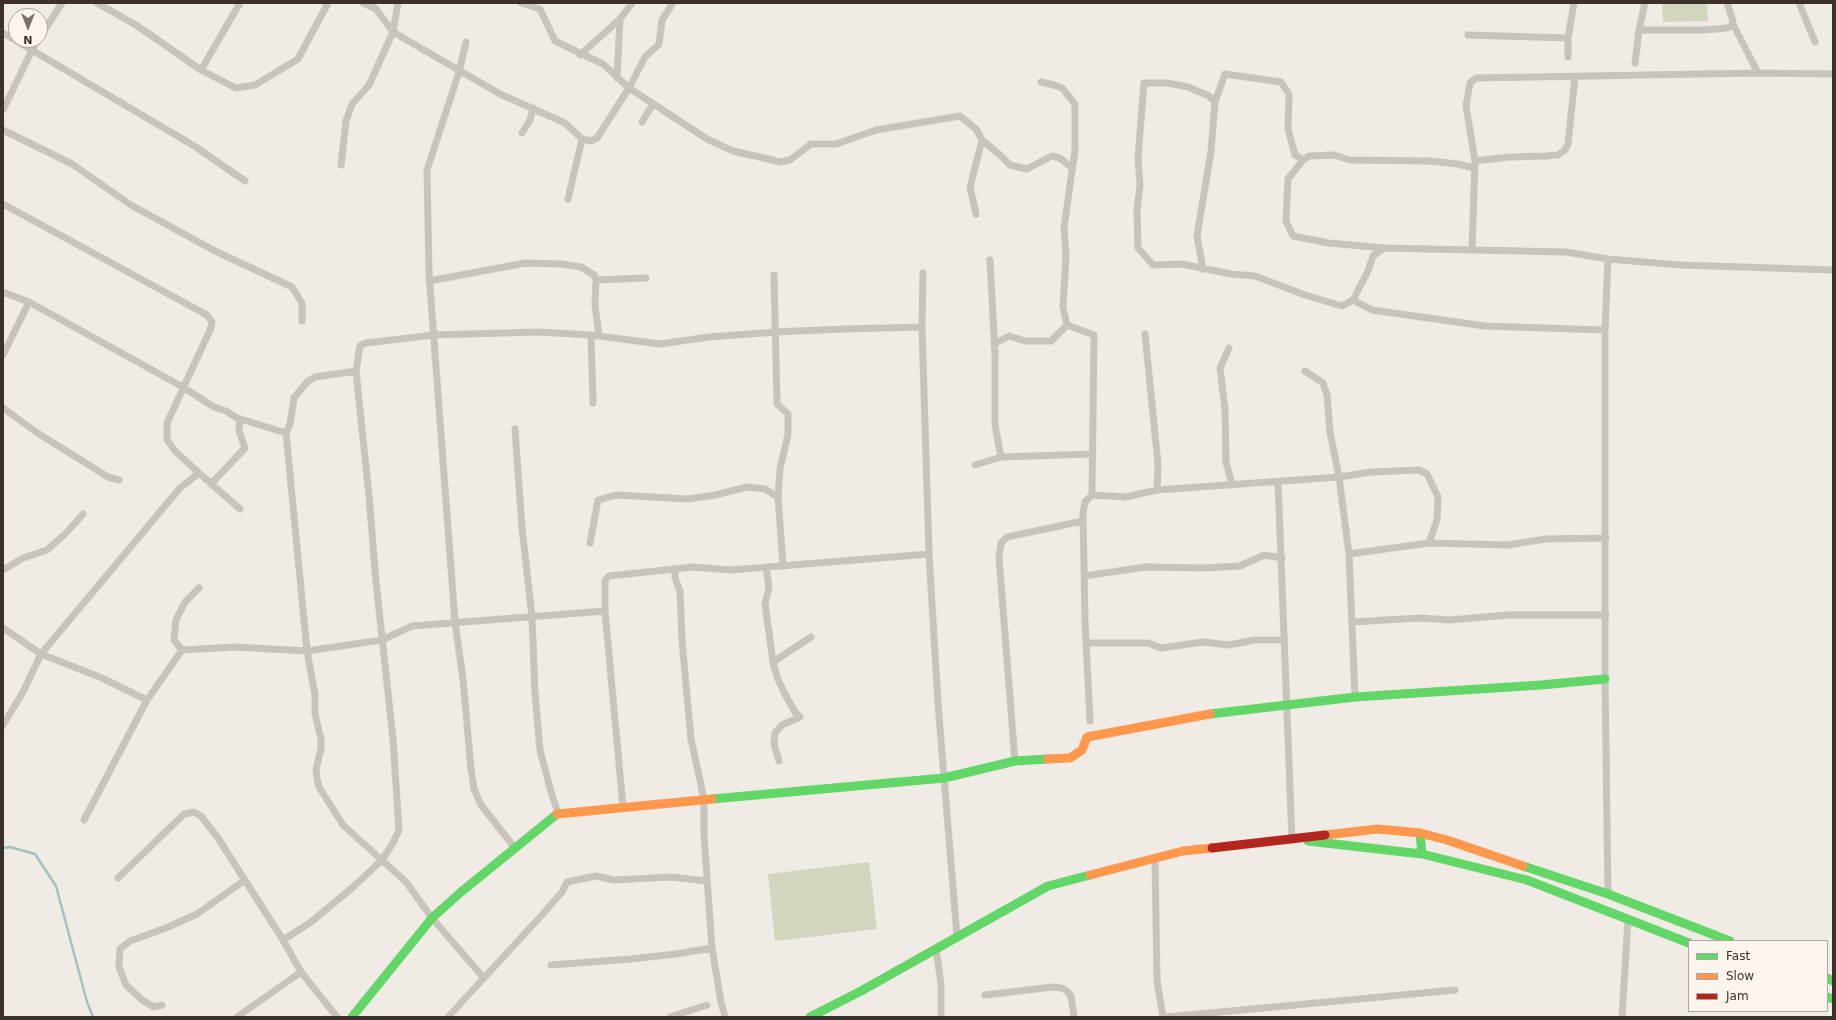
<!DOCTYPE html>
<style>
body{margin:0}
#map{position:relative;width:1836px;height:1020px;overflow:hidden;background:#f0ebe5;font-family:"DejaVu Sans",sans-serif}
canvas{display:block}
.frame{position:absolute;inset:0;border:4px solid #3b302b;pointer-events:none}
.legend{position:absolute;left:1688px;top:940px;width:140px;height:72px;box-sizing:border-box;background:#fbf5ee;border:1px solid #aea6a0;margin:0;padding:5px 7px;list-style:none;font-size:12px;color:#3b302b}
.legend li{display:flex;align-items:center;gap:8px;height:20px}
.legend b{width:20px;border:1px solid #aea6a0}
.north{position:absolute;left:8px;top:8px;width:40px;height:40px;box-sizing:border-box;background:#fbf5ee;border:1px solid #aea6a0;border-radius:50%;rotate:180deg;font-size:11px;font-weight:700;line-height:16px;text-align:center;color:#3b302b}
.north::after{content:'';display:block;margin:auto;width:14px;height:18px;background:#7a716c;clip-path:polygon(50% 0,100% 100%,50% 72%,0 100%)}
</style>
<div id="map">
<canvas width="1836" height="1020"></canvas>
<div class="frame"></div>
<ul class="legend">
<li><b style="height:5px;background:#63d668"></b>Fast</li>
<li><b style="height:5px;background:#ff974d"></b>Slow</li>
<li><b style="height:5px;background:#b3261e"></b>Jam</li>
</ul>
<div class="north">N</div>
</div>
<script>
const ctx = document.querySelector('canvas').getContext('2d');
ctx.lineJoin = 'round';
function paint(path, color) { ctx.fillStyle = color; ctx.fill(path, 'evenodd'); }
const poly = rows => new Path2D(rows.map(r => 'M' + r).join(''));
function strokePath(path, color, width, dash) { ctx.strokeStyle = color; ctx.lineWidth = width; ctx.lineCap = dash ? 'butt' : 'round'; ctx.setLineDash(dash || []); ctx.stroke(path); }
const green = poly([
 [1662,3,1707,3,1708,21,1663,22],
 [869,862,877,929,775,941,768,874]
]);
const stream = poly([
 [3,848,10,847,35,854,56,886,87,1002,93,1017]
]);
const street = poly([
 [97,3,136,25,201,70,236,88,255,85,298,59,328,3],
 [363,3,376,9,393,32,500,94,565,123,582,139,591,141,597,138,629,88,645,57,659,44,662,20,673,3],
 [521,3,540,9,555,41,603,64,629,88,707,139,733,151,781,162,790,160,811,144,836,144,876,130,960,116,976,129,982,140,970,187,976,214],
 [1799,3,1815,42],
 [1733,24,1758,73],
 [1639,30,1704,30,1727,28,1731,26,1733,21,1727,3],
 [3,33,196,147,245,181],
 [1468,35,1568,38],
 [40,37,62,3],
 [466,42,459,72,427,170,429,273,455,622,463,679,471,769,474,789,481,805,515,848],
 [580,55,620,19,632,3],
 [1568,57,1568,38,1574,3],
 [1635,63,1639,30,1645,3],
 [201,70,240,3],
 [617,78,620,19],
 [1041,82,1054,85,1062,88,1075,104,1075,150,1064,228,1066,255,1063,307,1067,325],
 [1215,102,1209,96,1188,87,1168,83,1144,83,1138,158,1140,186,1137,210,1138,248,1153,265,1182,264,1231,274,1255,276,1305,295,1342,306,1353,300],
 [3,110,32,50,38,40],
 [642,122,653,104],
 [3,130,72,164,131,205,213,250,292,287,302,303,302,321],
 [522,133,530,120,533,108],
 [982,140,1000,155,1010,165,1027,169,1052,156,1060,158,1072,168],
 [1475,161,1509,157,1546,156,1558,155,1565,150,1568,144,1575,77],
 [341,165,346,121,352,104,369,85,393,32,398,3],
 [1474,168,1458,164,1430,161,1350,160,1334,155,1309,156,1303,160,1288,179,1286,221,1293,236,1329,243,1384,248,1566,252,1608,259,1680,265,1833,270],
 [568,199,582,139],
 [3,204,207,315,212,322,211,328,167,423,167,440,175,451,199,473,240,509],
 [1384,248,1373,256,1368,271,1353,300,1372,310,1485,326,1605,330],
 [1472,250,1475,161,1466,106,1470,83,1476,78,1758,73,1833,74],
 [1608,259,1605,330,1605,679,1608,894],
 [990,260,995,354,995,425,1001,457],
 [1203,269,1197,236,1211,151,1215,102,1225,74,1281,82,1289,94,1288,129,1295,155,1303,160],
 [923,273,922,327,929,554,938,703,957,937],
 [774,275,777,404,788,414,788,434,780,469,778,497,783,565],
 [596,280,646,278],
 [429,281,525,263,561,264,581,267,594,275,596,280,595,305,599,336],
 [3,292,29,302,183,387,214,407,226,411,237,418,286,433],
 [1145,334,1158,464,1157,490],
 [591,335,593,403],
 [994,344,1009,336,1025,341,1051,341,1067,325,1094,335,1092,495,1085,502,1083,513,1085,621,1090,721],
 [1229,348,1220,368,1225,409,1226,462,1232,485],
 [3,355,29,302],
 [356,371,315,377,307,382,294,398,290,424,286,433,307,651,315,695,315,714,321,739,321,748,316,770,317,779,319,787,343,825,406,882,432,918,483,977],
 [1305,371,1323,383,1327,395,1330,432,1339,477,1349,554,1355,697],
 [3,408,36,432,108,477,119,480],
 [515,429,522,528,532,617,535,693,540,750,551,792,558,813],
 [975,465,1001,457,1093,454],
 [1278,481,1292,840],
 [211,484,245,448,239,431,240,419],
 [1092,495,1125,497,1157,490,1339,477,1371,472,1419,470,1427,474,1438,497,1437,520,1429,543],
 [590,543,598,500,616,495,688,499,715,495,747,487,765,489,778,497],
 [1349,554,1429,543,1508,545,1545,539,1606,538],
 [766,567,769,587,765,604,773,662,777,677,785,694,795,712,800,717,782,725,775,733,774,744,779,761],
 [675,569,675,578,680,591,682,641,691,739,704,799,704,835,712,948,721,1002,725,1017],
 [3,570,23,558,47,550,66,533,83,514],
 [1084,576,1146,567,1205,568,1240,566,1264,555,1282,558],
 [1352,622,1419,618,1449,620,1509,615,1606,615],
 [3,628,41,654,102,678,147,700],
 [1086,643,1148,643,1161,648,1203,642,1228,645,1255,640,1285,640],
 [182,650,235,647,307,651,382,640,412,626,605,611],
 [182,650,174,640,176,620,185,602,199,588],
 [773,662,811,637],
 [3,725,23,692,41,654,180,488,199,473],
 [1015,761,999,558,1001,543,1007,537,1083,521],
 [623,807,605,611,605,581,609,576,693,567,731,570,929,554],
 [84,820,147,700,182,650],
 [1155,858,1157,981,1163,1017],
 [118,878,184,814,194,812,201,816,218,838,283,940,301,972,337,1017],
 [283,940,311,922,352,888,382,860,393,843,399,830,393,739,376,582,369,496,356,371,360,346,366,343,434,335,537,332,591,335,660,344,709,337,775,332,845,329,922,327],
 [936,949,941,984,941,1017],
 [551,965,631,959,676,954,712,948],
 [985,995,1053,987,1062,988,1067,991,1071,996,1074,1017],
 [162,1005,154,1007,142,1000,126,985,119,967,120,949,130,941,166,928,197,914,245,880],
 [237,1017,301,972],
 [448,1017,541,916,562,892,567,882,596,876,614,880,671,877,707,881],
 [670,1017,707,1005],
 [1167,1017,1455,990],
 [1622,1017,1628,919]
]);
const fast = poly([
 [1210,714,1355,697,1541,685,1605,679],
 [712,799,944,778,1015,761,1048,759],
 [1420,833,1422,854],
 [1308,841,1422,854,1527,880,1689,943],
 [1523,866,1608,894,1730,941],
 [1827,978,1833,981],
 [1827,997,1833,999],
 [352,1017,432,918,461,892,557,814],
 [810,1017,861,991,1048,886,1090,875]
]);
const slow = poly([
 [1048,759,1070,758,1082,750,1087,737,1210,714],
 [557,814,712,799],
 [1325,835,1378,829,1420,833,1447,840,1523,866],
 [1090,875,1183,851,1212,848]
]);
const jam = poly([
 [1212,848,1325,835]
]);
paint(green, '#d1d6bf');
strokePath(stream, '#a1c2c1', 2.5);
strokePath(street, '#c9c3be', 7);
strokePath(fast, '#63d668', 9);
strokePath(slow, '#ff974d', 9);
strokePath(jam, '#b3261e', 9);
</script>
